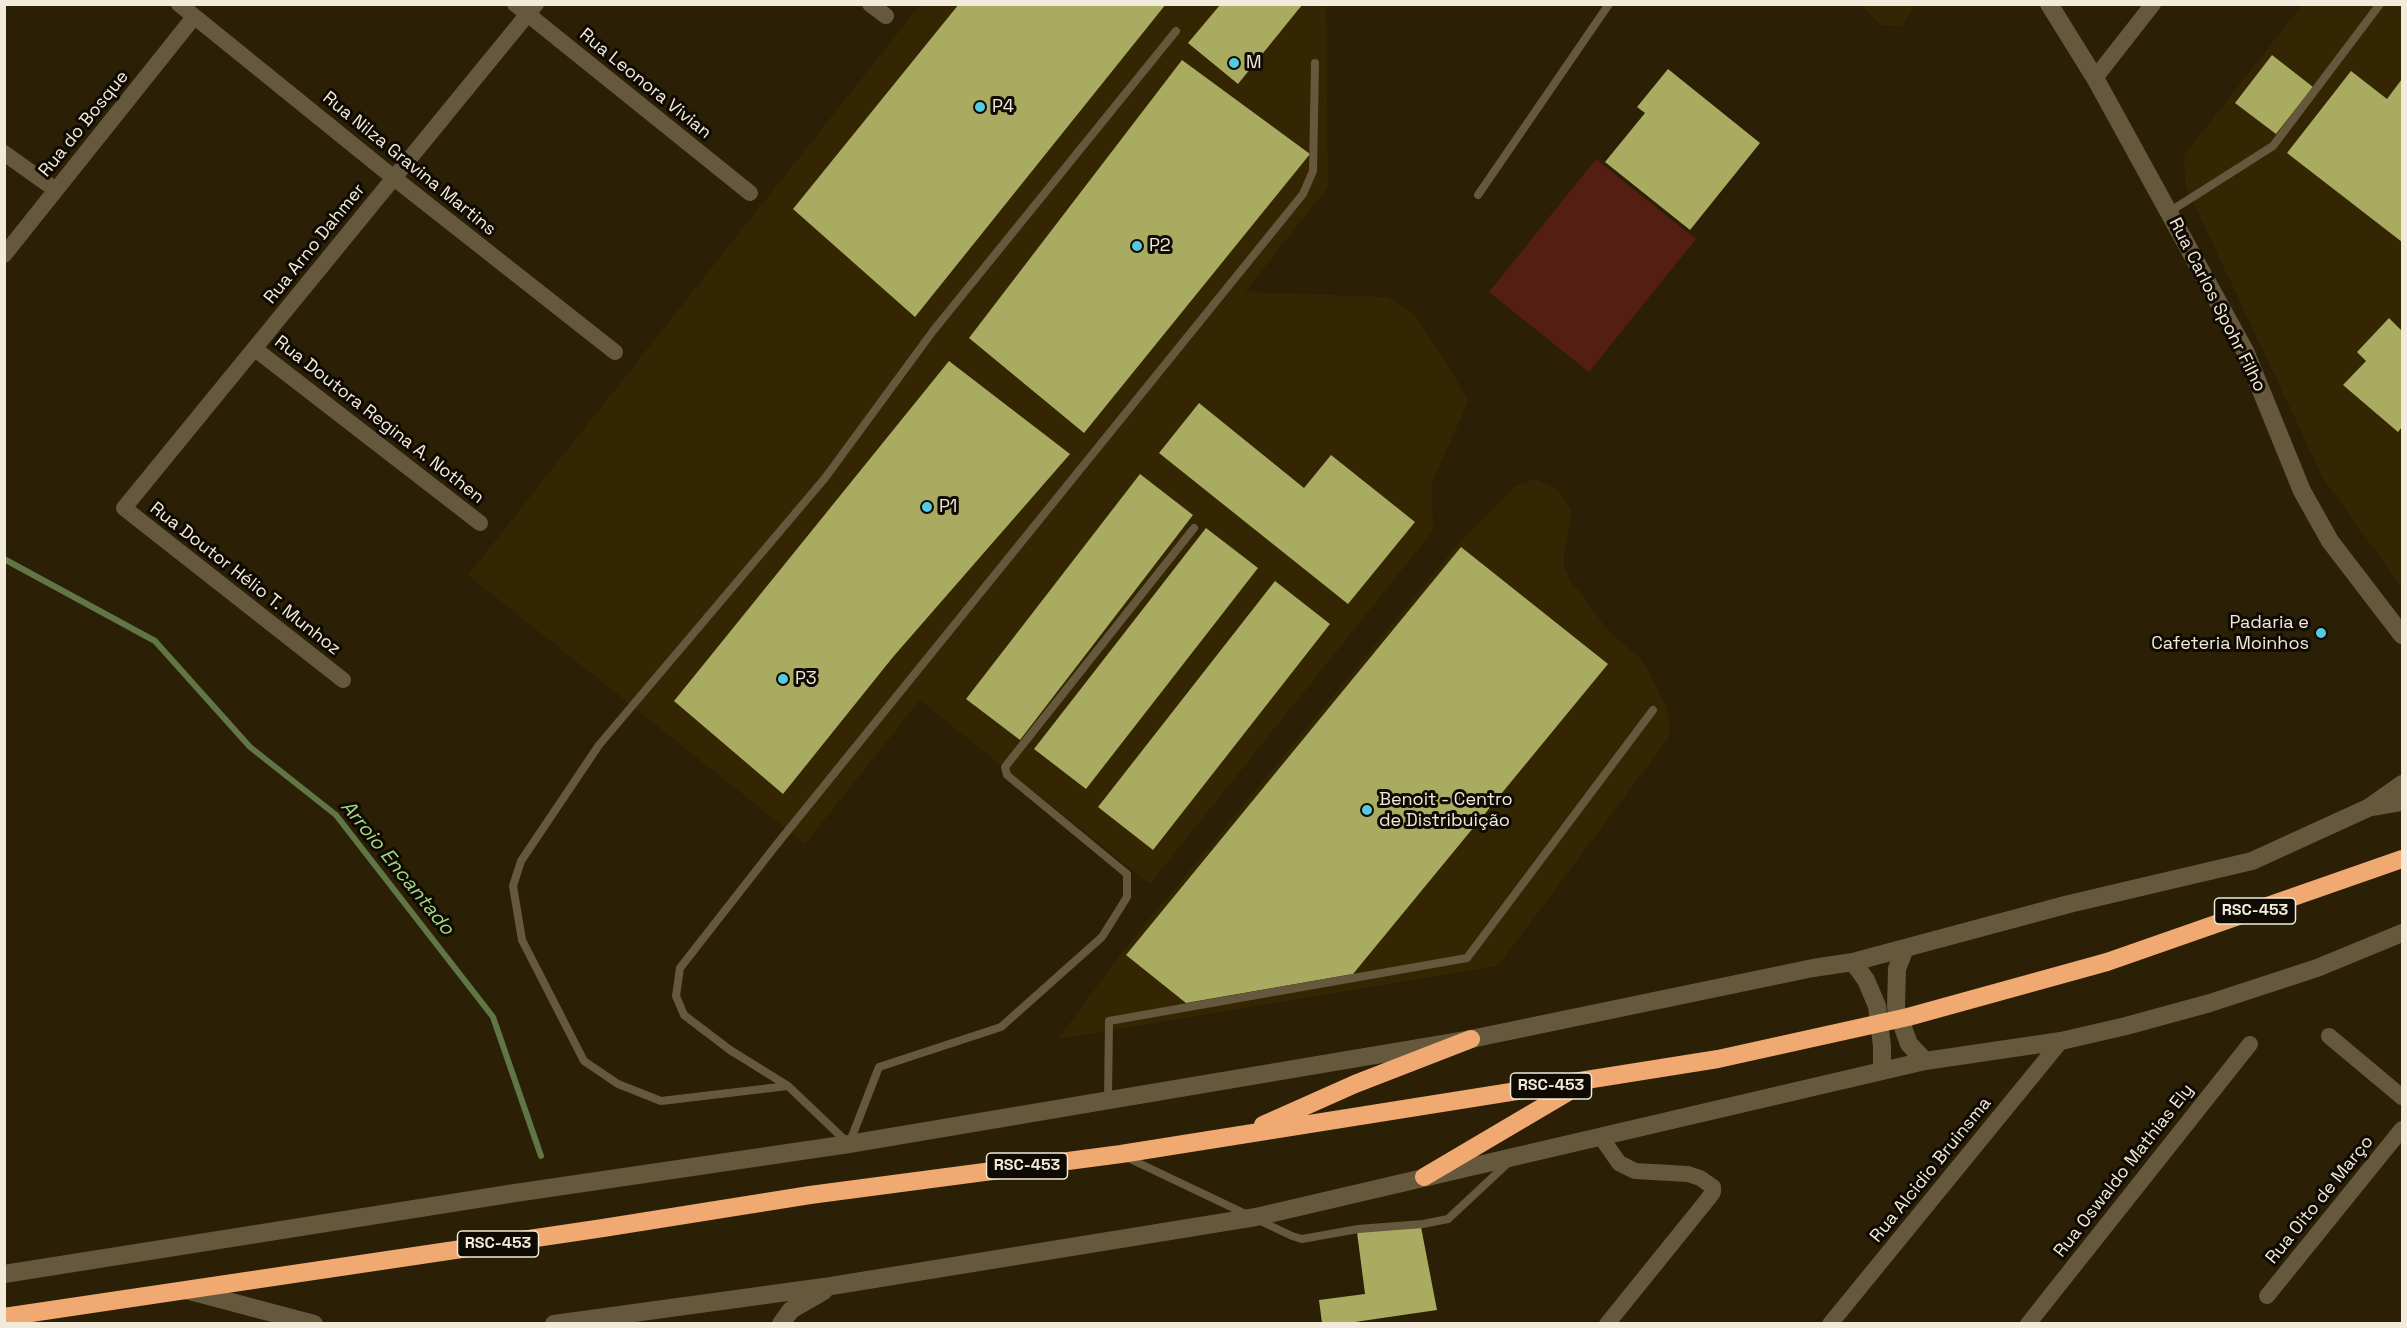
<!DOCTYPE html>
<meta charset="utf-8">
<style>
body{margin:0}
#map{position:relative;width:2407px;height:1328px;overflow:hidden;background:#2b1f06;font-family:"Space Grotesk",sans-serif}
canvas{display:block}
.frame{position:absolute;inset:0;border:6px solid #f2eadb;pointer-events:none}
</style>
<div id="map">
<canvas width="2407" height="1328"></canvas>
<div class="frame"></div>
</div>
<script>
const ctx = document.querySelector('canvas').getContext('2d');
ctx.lineJoin = 'round';
function paint(path, color) { ctx.fillStyle = color; ctx.fill(path, 'evenodd'); }
const poly = rows => new Path2D(rows.map(r => 'M' + r).join(''));
function strokePath(path, color, width, dash) { ctx.strokeStyle = color; ctx.lineWidth = width; ctx.lineCap = dash ? 'butt' : 'round'; ctx.setLineDash(dash || []); ctx.stroke(path); }
function drawText(font, color, halo, rows, align = 'center') {
  ctx.font = font + ' "Space Grotesk",sans-serif'; ctx.lineWidth = 6; ctx.setLineDash([]); ctx.textBaseline = 'middle'; ctx.strokeStyle = halo; ctx.fillStyle = color; for (const [text, x, y, turn = 0] of rows) {
    ctx.save(); ctx.translate(x, y); ctx.rotate((+turn || 0) * Math.PI / 180); ctx.textAlign = isNaN(turn) ? turn : align; if (halo) ctx.strokeText(text, 0, 0); ctx.fillText(text, 0, 0); ctx.restore();
  }
}
const built = poly([
 [920,5,1326,5,1328,187,1245,292,1388,297,1415,315,1469,400,1432,483,1433,531,1150,884,920,700,805,844,468,575],
 [1860,5,1915,5,1901,26,1881,25],
 [2302,5,2402,5,2402,588,2323,478,2185,185,2184,155],
 [1536,479,1558,490,1572,511,1564,554,1564,566,1570,581,1584,597,1608,631,1639,657,1651,676,1668,709,1670,736,1498,966,1058,1039,1120,955,1458,544,1516,486]
]);
const green = poly([
 [1596,159,1696,239,1589,372,1489,292]
]);
const stream = poly([
 [4,559,155,641,250,747,336,815,493,1017,541,1156]
]);
const building = poly([
 [959,4,1166,4,915,317,793,209],
 [1220,5,1302,5,1238,84,1188,43],
 [2272,55,2313,87,2276,134,2235,103],
 [1182,60,1310,154,1084,433,969,338],
 [1668,69,1760,143,1690,230,1605,162,1645,113,1637,107],
 [2351,71,2387,99,2402,79,2402,242,2287,153],
 [2389,318,2402,331,2402,427,2398,432,2343,385,2366,361,2357,352],
 [949,361,1070,454,893,657,783,794,674,701],
 [1199,403,1304,488,1331,455,1415,522,1348,604,1159,453],
 [1140,474,1193,515,1020,740,966,699],
 [1206,528,1258,568,1086,789,1034,749],
 [1461,547,1608,664,1353,974,1186,1003,1126,955],
 [1275,581,1330,624,1153,850,1098,807],
 [1421,1227,1437,1310,1348,1323,1322,1323,1319,1300,1365,1294,1357,1232]
]);
const lane = poly([
 [1478,195,1609,4],
 [2169,212,2273,146,2380,4],
 [1194,528,1005,767,1007,775,1127,874,1127,897,1102,937,1001,1027,879,1067,849,1144,788,1086,730,1050,684,1015,676,996,680,968,777,844,1303,194,1313,171,1315,63],
 [788,1086,661,1101,618,1084,584,1061,522,940,513,886,521,861,599,745,825,478,933,331,1176,31],
 [1108,1100,1109,1021,1467,958,1653,710],
 [1126,1157,1292,1236,1302,1239,1358,1229,1423,1224,1448,1219,1509,1162]
]);
const street = poly([
 [179,4,394,178,615,352],
 [515,4,750,193],
 [870,4,886,16],
 [2095,78,2153,4],
 [4,153,56,190],
 [4,255,194,17],
 [255,349,480,523],
 [343,680,124,508,536,4],
 [2329,1036,2402,1097],
 [1601,1137,1619,1163,1635,1171,1688,1174,1700,1178,1713,1187,1713,1192,1708,1199,1607,1324],
 [2267,1296,2402,1129],
 [1830,1324,2061,1041],
 [2028,1324,2250,1044]
]);
const secondary = poly([
 [2049,4,2095,78,2245,351,2302,491,2330,541,2402,635],
 [2373,807,2402,802],
 [1905,948,1897,969,1896,1008,1909,1044,1925,1061],
 [1853,962,1866,980,1877,1006,1882,1046,1882,1071],
 [4,1274,515,1193,849,1144,1471,1039,1813,968,1853,962,2069,904,2252,861,2368,808,2402,784],
 [186,1290,314,1324],
 [554,1324,831,1286,1256,1217,1925,1061,2061,1041,2126,1026,2210,1003,2317,968,2402,933],
 [781,1324,791,1310,824,1291]
]);
const highway = poly([
 [1263,1125,1355,1084,1471,1039],
 [1424,1177,1580,1085],
 [4,1317,603,1228,810,1195,1121,1154,1718,1059,1908,1017,2107,962,2402,859]
]);
const markers = [
 [1234,63,6,"#56cae0"],
 [980,107,6,"#56cae0"],
 [1137,246,6,"#56cae0"],
 [927,507,6,"#56cae0"],
 [2321,633,6,"#56cae0"],
 [783,679,6,"#56cae0"],
 [1367,810,6,"#56cae0"]
];
const shields = [
 [2255,911,81],
 [1551,1086,81],
 [1027,1166,81],
 [498,1244,81]
];
const shieldNames = [
 ["RSC-453",2255,911],
 ["RSC-453",1551,1086],
 ["RSC-453",1027,1166],
 ["RSC-453",498,1244]
];
const poiNames = [
 ["M",1246,63],
 ["P4",992,107],
 ["P2",1149,246],
 ["P1",939,507],
 ["Padaria e",2309,623,"right"],
 ["Cafeteria Moinhos",2309,644,"right"],
 ["P3",795,679],
 ["Benoit - Centro",1379,800],
 ["de Distribuição",1379,821]
];
const streetNames = [
 ["Rua Leonora Vivian",645,84,39],
 ["Rua do Bosque",84,124,-51],
 ["Rua Nilza Gravina Martins",409,164,39],
 ["Rua Arno Dahmer",315,244,-51],
 ["Rua Carlos Spohr Filho",2217,305,63],
 ["Rua Doutora Regina A. Nothen",379,420,38],
 ["Rua Doutor Hélio T. Munhoz",245,579,38],
 ["Rua Alcidio Bruinsma",1931,1170,-51],
 ["Rua Oswaldo Mathias Ely",2124,1171,-52],
 ["Rua Oito de Março",2320,1200,-51]
];
const waterNames = [
 ["Arroio Encantado",397,868,51]
];
paint(built, '#342603');
paint(green, '#541e13');
strokePath(stream, '#607645', 6);
paint(building, '#a9ab60');
strokePath(lane, '#65583d', 8);
strokePath(street, '#65583d', 16);
strokePath(secondary, '#65583d', 18);
strokePath(highway, '#f0a971', 18);
for (const [x, y, r, color] of markers) { const dot = new Path2D(); dot.arc(x, y, r, 0, 2 * Math.PI); ctx.fillStyle = color; ctx.fill(dot); strokePath(dot, '#0f0a02', 2); }
for (const [x, y, w] of shields) { const box = new Path2D(); box.roundRect(x - w / 2, y - 13, w, 26, 4.5); ctx.fillStyle = '#0f0a02'; ctx.fill(box); strokePath(box, '#f2eadb', 1.5); }
drawText('bold 16px', '#f2eadb', null, shieldNames);
drawText('18px', '#f2eadb', '#0f0a02', poiNames, 'left');
drawText('18px', '#f2eadb', '#0f0a02', streetNames);
drawText('italic 20px', '#a1d984', '#0f0a02', waterNames);
</script>
